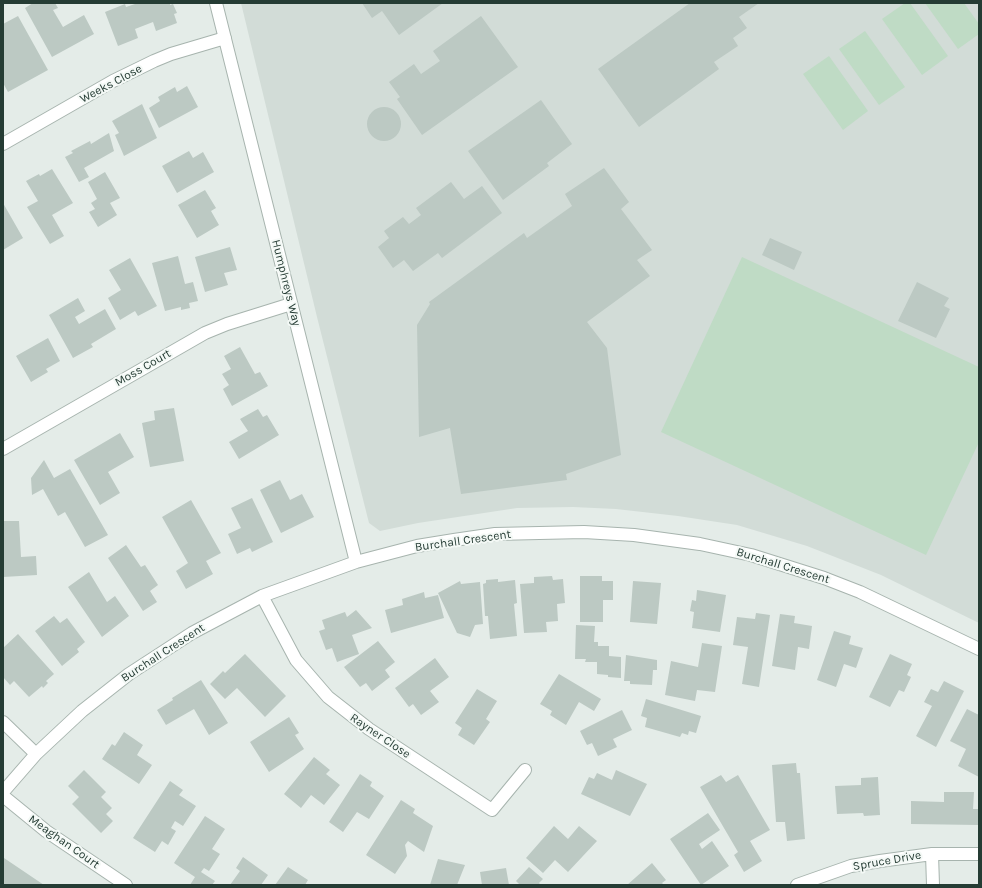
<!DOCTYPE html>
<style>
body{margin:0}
#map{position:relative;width:982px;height:888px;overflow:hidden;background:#e4ece8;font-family:Karla,sans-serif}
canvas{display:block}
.frame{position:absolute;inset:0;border:4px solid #253c34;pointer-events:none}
</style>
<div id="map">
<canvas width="982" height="888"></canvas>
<div class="frame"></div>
</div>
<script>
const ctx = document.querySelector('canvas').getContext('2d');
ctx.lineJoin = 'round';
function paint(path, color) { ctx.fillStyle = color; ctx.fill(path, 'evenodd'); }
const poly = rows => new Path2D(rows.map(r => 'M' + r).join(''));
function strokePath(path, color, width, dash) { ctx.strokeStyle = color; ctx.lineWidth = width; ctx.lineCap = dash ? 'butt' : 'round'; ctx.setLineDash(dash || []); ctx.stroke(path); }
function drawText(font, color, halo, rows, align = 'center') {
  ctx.font = font + ' Karla,sans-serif'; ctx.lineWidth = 4; ctx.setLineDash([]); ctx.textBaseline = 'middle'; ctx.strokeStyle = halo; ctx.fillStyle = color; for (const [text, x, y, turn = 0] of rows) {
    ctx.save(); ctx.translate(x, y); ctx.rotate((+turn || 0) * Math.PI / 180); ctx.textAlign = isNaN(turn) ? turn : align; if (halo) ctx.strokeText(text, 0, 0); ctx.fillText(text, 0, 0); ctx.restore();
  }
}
const built = poly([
 [241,3,979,3,979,623,881,575,807,546,737,525,678,516,616,509,573,507,517,508,418,523,380,531,369,523,317,317]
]);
const green = poly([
 [905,3,910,3,948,56,922,75,882,19],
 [925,3,964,3,979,24,979,34,958,49],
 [865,31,905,87,879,105,839,49],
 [829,56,868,111,843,130,803,74],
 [742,257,979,367,979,442,926,555,661,432]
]);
const building = poly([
 [33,3,55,3,58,8,53,10,63,27,84,15,94,34,52,57,25,8],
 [138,3,170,3,170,5,173,4,177,13,174,14,177,23,156,31,153,22,135,29,138,38,118,46,105,12,125,4,126,7],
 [362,3,443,3,399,35,382,11,372,18],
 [690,3,759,3,739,17,747,28,733,38,738,46,714,62,719,69,639,127,598,69],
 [18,16,48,70,8,92,3,83,3,24],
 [481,16,518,67,422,135,397,99,400,97,389,82,414,64,421,74,440,61,433,51],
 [187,86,198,107,159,128,149,108,160,101,158,97,175,87,177,92],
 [541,100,572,144,547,163,549,166,503,200,468,151],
 [142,104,157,138,124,156,115,135,119,133,112,121],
 '367 124a17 17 0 1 1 34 0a17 17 0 1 1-34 0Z',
 [109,133,114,151,84,168,89,177,79,182,65,157,73,153,71,151,90,141,91,144],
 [189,151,193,158,203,152,214,172,177,193,162,166],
 [604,168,629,202,621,209,652,250,637,260,650,276,587,322,607,348,621,455,566,474,567,480,461,494,450,428,419,437,417,325,430,304,429,302,524,233,527,238,572,206,565,194],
 [52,169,73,203,52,215,64,236,50,244,27,207,38,201,26,181,39,174,40,176],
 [105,172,120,198,110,203,117,215,98,227,89,212,95,209,91,203,97,199,88,182],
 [451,182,464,199,482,186,502,213,442,258,438,253,413,271,404,260,393,268,378,247,389,238,384,231,403,217,409,224,421,215,416,208],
 [205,190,216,208,211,211,219,225,197,238,178,205],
 [3,203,23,238,3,250],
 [770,238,802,252,794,270,762,255],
 [230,247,237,270,224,273,228,285,205,292,195,257],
 [178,256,185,284,193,282,198,301,189,303,190,308,181,310,181,307,165,311,152,263],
 [130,258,157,306,138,316,135,311,120,320,108,298,121,290,109,270],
 [917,282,949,298,944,306,950,309,936,338,898,321],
 [78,298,85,311,75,317,79,324,105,309,116,329,91,344,93,347,73,358,49,315],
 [48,338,60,361,46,369,48,372,31,382,16,356],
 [240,347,255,374,260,372,268,386,232,406,223,389,229,385,222,374,231,369,224,356],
 [174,408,184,461,150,467,142,423,155,420,154,411],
 [258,409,263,417,267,415,279,435,239,459,229,442,248,431,240,419],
 [120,433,134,457,108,472,120,493,100,505,74,460],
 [44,460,54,478,70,469,108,535,85,547,65,512,58,516,43,489,32,495,31,478],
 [280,480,290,500,302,494,314,517,281,533,260,490],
 [252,498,273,542,252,552,250,548,237,554,228,534,241,528,231,508],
 [191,500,221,553,206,561,213,574,186,589,176,571,188,563,162,517],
 [3,521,19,521,21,557,36,556,37,575,3,577],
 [126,545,141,567,145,565,158,585,150,591,157,602,143,611,108,558],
 [89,572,107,602,115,596,129,616,102,637,68,587],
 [552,576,553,580,563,579,565,603,557,604,558,621,546,622,547,632,524,633,520,584,534,583,534,577],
 [580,576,602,576,602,581,613,581,613,600,603,600,603,622,580,622],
 [498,579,498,582,515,580,517,603,514,604,517,636,490,639,488,616,485,616,483,584,486,583,486,580],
 [460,581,461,584,480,582,483,624,475,625,470,637,457,633,438,593],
 [633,581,661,583,657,624,630,622],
 [697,590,726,595,720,632,692,628,694,612,690,611,692,600,696,601],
 [424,592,425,598,438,595,444,618,391,633,385,610,403,605,402,599],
 [356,610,372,628,352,635,359,654,337,662,332,648,326,650,319,631,325,629,322,620,345,612,347,617],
 [756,613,770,615,759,687,742,684,748,647,733,645,737,617,755,619],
 [780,614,795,616,794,623,812,626,809,649,798,647,795,670,772,666],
 [54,616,60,623,67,618,85,642,77,649,79,652,62,666,35,631],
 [576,625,595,626,594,642,598,642,598,646,609,646,609,656,621,657,621,678,608,677,608,675,597,674,597,662,585,662,586,659,575,659],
 [834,631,851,636,849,644,863,648,856,668,844,664,836,687,817,680],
 [18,634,54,674,46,681,48,683,43,688,42,686,29,697,14,681,10,685,3,677,3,648],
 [378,641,395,662,385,670,390,677,372,691,366,683,360,687,344,667],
 [702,643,722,646,715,692,697,690,695,701,665,695,671,661,698,667],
 [245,654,286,696,265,717,237,688,225,699,210,684,223,671,225,673],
 [890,654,912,664,907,675,911,677,904,692,899,690,890,707,869,697],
 [626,655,657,660,657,670,653,670,652,685,630,684,630,681,624,681],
 [435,658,449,677,430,691,439,702,421,715,413,704,409,707,395,688],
 [559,674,601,699,594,711,579,702,566,725,550,715,552,711,540,704],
 [201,680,228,723,209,735,194,709,166,725,157,710,173,700,172,698],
 [944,681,964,691,936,747,916,736,932,706,924,702,931,689,938,692],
 [477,689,497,701,486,719,490,722,474,745,458,735,462,728,455,723],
 [646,699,701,716,696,733,689,731,688,735,682,733,680,737,645,727,647,718,641,716],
 [967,709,979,715,979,777,958,766,966,749,950,741],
 [622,710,632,730,613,739,617,747,598,756,592,743,587,745,580,731],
 [289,717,299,733,295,735,304,749,269,772,250,742],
 [124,732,143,745,137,755,152,765,139,784,102,759,112,744,115,746],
 [314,757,330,770,326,774,340,785,324,805,311,795,301,808,284,794],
 [796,763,797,773,800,773,805,839,787,841,785,822,776,822,772,765],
 [84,770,106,792,101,797,112,808,106,814,113,821,101,833,72,804,79,797,68,786],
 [616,770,647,784,630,816,581,794,589,777,594,779,597,773,612,780],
 [360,774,372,782,370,786,384,796,369,819,357,812,343,832,329,822],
 [721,775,726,782,738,775,770,830,750,841,762,861,744,872,734,855,738,852,700,787],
 [878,777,880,815,864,816,863,813,837,814,835,786,861,785,861,778],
 [170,781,183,790,179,795,196,806,183,826,175,821,171,828,176,831,168,845,162,841,155,852,133,838],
 [944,792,974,792,973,809,979,809,978,825,911,824,911,801,944,802],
 [401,800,415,809,413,813,433,826,424,852,408,841,405,845,407,856,395,874,366,855],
 [708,813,720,830,699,844,702,849,712,841,729,866,701,885,670,839],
 [205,816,225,829,212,849,220,854,209,871,204,868,201,872,215,881,212,885,190,885,195,877,174,863],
 [554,826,568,839,579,826,597,841,568,872,555,860,543,873,526,858],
 [243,857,268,875,261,885,230,885,240,871,236,868],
 [4,858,44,885,3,885],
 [438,859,465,865,457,885,430,885],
 [652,863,666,880,662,883,664,885,627,885],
 [288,867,308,880,305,885,275,885],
 [529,867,543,879,539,883,541,885,520,885,516,881],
 [506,868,509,885,482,885,480,872]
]);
const minor = poly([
 [216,3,356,562],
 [3,144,113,81,154,61,171,54,225,38],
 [3,449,205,333,227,324,291,304],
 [262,596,296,660,328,697,369,729,492,810,525,770],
 [3,722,36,754],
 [3,792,36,754,82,711,129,674,192,633,262,596,356,562,417,546,454,540,495,534,584,532,634,535,700,544,751,555,824,578,860,592,979,649],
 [3,796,46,831,126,885],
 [932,854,933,885],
 [797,885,851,866,880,861,932,854,979,854]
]);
const streetNames = [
 ["Weeks Close",111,84,-28],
 ["Humphreys Way",286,283,76],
 ["Moss Court",143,368,-30],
 ["Burchall Crescent",463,541,-8],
 ["Burchall Crescent",783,566,17],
 ["Burchall Crescent",163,653,-33],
 ["Rayner Close",380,736,34],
 ["Meaghan Court",64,842,35],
 ["Spruce Drive",887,861,-10]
];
paint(built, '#d2dcd7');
paint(green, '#bfdbc5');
paint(building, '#bcc9c3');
strokePath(minor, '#a7b4ae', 14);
strokePath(minor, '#fff', 12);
drawText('12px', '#253c34', '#f4f9f6', streetNames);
</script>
